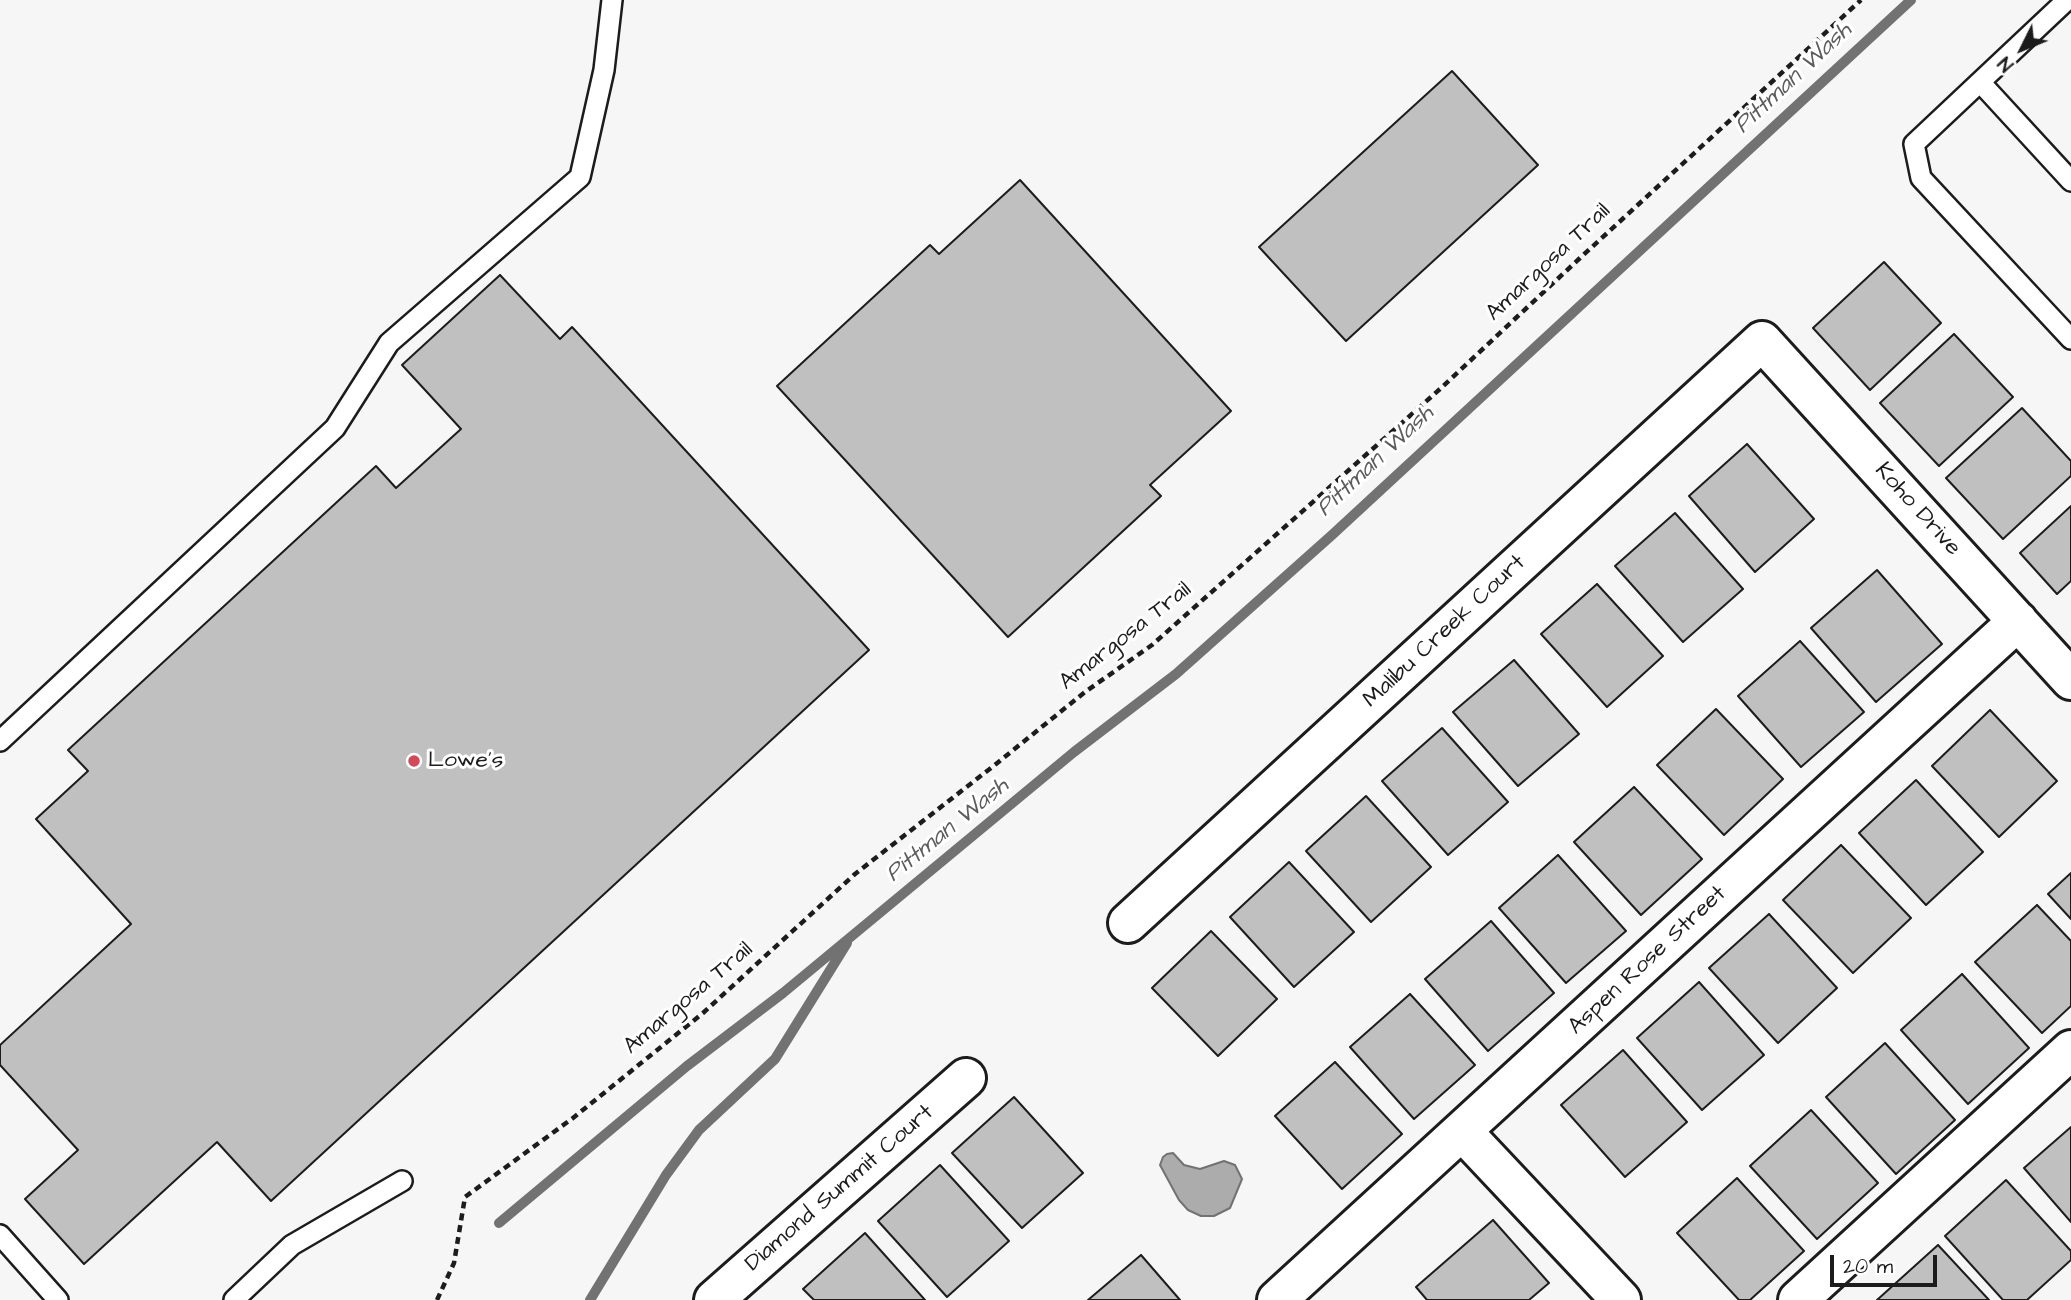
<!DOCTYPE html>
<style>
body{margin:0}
#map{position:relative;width:2071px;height:1300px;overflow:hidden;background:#f6f6f6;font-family:"Architects Daughter",sans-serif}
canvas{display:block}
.north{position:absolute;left:1987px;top:14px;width:70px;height:70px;-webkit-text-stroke:5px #fff;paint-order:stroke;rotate:227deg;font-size:19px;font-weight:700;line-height:28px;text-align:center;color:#1c1c1c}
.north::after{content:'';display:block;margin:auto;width:24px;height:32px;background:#1c1c1c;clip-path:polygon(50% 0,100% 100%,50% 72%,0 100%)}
.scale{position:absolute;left:1830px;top:1255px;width:107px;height:32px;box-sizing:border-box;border:4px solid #1c1c1c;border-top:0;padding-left:9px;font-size:21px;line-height:24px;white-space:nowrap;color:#1c1c1c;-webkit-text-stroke:5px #fff;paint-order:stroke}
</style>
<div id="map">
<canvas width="2071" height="1300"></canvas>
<div class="north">N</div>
<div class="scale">20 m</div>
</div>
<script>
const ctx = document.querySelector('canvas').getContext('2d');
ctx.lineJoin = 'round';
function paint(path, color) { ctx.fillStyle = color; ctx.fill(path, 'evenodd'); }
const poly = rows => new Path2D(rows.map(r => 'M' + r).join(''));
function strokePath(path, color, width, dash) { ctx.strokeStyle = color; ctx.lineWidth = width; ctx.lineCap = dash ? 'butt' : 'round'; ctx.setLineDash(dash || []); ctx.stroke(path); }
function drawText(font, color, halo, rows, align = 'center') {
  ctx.font = font + ' "Architects Daughter",sans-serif'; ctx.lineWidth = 6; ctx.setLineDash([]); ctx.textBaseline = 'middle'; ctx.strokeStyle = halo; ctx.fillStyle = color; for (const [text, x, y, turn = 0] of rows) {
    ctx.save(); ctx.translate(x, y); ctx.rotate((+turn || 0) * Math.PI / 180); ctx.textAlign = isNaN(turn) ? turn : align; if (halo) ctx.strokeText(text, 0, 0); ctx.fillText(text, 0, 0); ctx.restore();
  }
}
const water = poly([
 [1173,1153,1184,1165,1200,1169,1224,1161,1235,1165,1242,1179,1230,1208,1214,1216,1201,1216,1188,1210,1179,1200,1160,1165,1163,1157,1167,1154,1173,1153]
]);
const stream = poly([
 [499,1223,687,1066,783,993,1074,752,1176,674,1332,535,1911,0],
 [590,1300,666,1175,699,1130,775,1059,847,943]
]);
const building = poly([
 [1452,71,1538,165,1346,341,1259,247,1452,71],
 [1020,180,1231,411,1150,485,1161,496,1008,637,777,386,930,245,939,254,1020,180],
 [1884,262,1941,323,1870,390,1813,328,1884,262],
 [500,275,560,339,572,327,869,650,271,1201,217,1142,84,1264,25,1199,78,1150,0,1065,0,1045,131,924,36,819,88,771,68,750,376,466,396,488,461,429,402,365,500,275],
 [1954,334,2013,397,1939,466,1880,403,1954,334],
 [2022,408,2071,461,2071,476,2003,539,1946,478,2022,408],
 [1747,444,1814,519,1755,572,1689,496,1747,444],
 [2071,506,2071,581,2057,594,2020,553,2071,506],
 [1675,513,1743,589,1683,642,1615,566,1675,513],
 [1877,570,1942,644,1876,702,1811,628,1877,570],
 [1597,584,1663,656,1607,707,1541,634,1597,584],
 [1800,641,1864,712,1801,767,1738,696,1800,641],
 [1514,660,1579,734,1518,786,1453,712,1514,660],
 [1716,709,1783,779,1724,835,1657,765,1716,709],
 [1990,710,2057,781,1999,837,1932,766,1990,710],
 [1442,728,1508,802,1448,855,1382,781,1442,728],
 [1916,780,1983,852,1926,905,1859,833,1916,780],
 [1634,787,1702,859,1641,915,1574,842,1634,787],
 [1366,796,1431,867,1371,922,1306,851,1366,796],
 [1841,845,1911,918,1853,973,1783,900,1841,845],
 [1558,855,1626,931,1566,983,1499,908,1558,855],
 [1289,862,1354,932,1294,987,1230,917,1289,862],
 [2071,873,2071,919,2048,894,2071,873],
 [2037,905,2071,941,2071,1006,2042,1033,1975,962,2037,905],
 [1769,914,1837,988,1778,1043,1709,968,1769,914],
 [1491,921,1554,993,1488,1051,1425,979,1491,921],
 [1211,931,1277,999,1218,1056,1152,988,1211,931],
 [1962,974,2029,1048,1968,1104,1901,1030,1962,974],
 [1699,982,1764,1055,1702,1110,1637,1038,1699,982],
 [1410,994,1475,1065,1414,1119,1350,1047,1410,994],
 [1885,1043,1955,1120,1896,1174,1826,1097,1885,1043],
 [1623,1050,1687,1122,1625,1177,1561,1105,1623,1050],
 [1335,1062,1402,1134,1342,1189,1275,1116,1335,1062],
 [1014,1097,1083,1173,1022,1228,952,1153,1014,1097],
 [1811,1110,1878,1183,1817,1239,1750,1166,1811,1110],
 [2071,1127,2071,1222,2024,1168,2071,1127],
 [940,1165,1009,1241,947,1297,878,1221,940,1165],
 [1737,1178,1804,1251,1750,1300,1739,1300,1677,1233,1737,1178],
 [2006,1180,2071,1251,2071,1260,2027,1300,2003,1300,1945,1236,2006,1180],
 [1493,1220,1549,1283,1529,1300,1427,1300,1416,1287,1493,1220],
 [865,1233,925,1300,814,1300,803,1289,865,1233],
 [1938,1245,1989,1300,1877,1300,1938,1245],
 [1141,1255,1180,1300,1088,1300,1141,1255]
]);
const path = poly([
 [437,1300,454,1263,465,1197,573,1118,703,1013,855,874,996,764,1085,692,1152,645,1440,389,1580,258,1861,0]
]);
const service = poly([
 [2067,0,1914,144,1921,178,2071,339],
 [1980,82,2071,181],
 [0,741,335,428,389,343,580,177,604,70,612,0],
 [0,1235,58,1300],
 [234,1300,292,1245,402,1181]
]);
const minor = poly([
 [1128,923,1762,341,2071,680],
 [1462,1131,1621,1300],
 [714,1300,966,1078],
 [1277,1300,2018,621],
 [1798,1300,2071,1050]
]);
const markers = [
 [414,761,7,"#d1495b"]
];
const streetNames = [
 ["Amargosa Trail",1549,263,-43],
 ["Koho Drive",1917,510,48],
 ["Malibu Creek Court",1445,632,-43],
 ["Amargosa Trail",1126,637,-38],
 ["Aspen Rose Street",1648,961,-43],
 ["Amargosa Trail",689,999,-40],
 ["Diamond Summit Court",840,1189,-41]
];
const poiNames = [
 ["Lowe's",428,761]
];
const waterNames = [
 ["Pittman Wash",1794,79,-43],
 ["Pittman Wash",1376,462,-43],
 ["Pittman Wash",948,831,-39]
];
paint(water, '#acacac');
strokePath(water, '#727272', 2);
strokePath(stream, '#727272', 10);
paint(building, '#c0c0c0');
strokePath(building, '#1c1c1c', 2);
strokePath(service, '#1c1c1c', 24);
strokePath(minor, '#1c1c1c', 44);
strokePath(path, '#1c1c1c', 4.5, [7, 5]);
strokePath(service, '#fff', 19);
strokePath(minor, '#fff', 38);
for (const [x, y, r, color] of markers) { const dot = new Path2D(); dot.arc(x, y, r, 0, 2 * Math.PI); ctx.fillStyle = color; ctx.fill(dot); strokePath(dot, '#fff', 2.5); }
drawText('23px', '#1c1c1c', '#fff', streetNames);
drawText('23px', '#1c1c1c', '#fff', poiNames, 'left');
drawText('italic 24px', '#5d5d5d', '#fff', waterNames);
</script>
